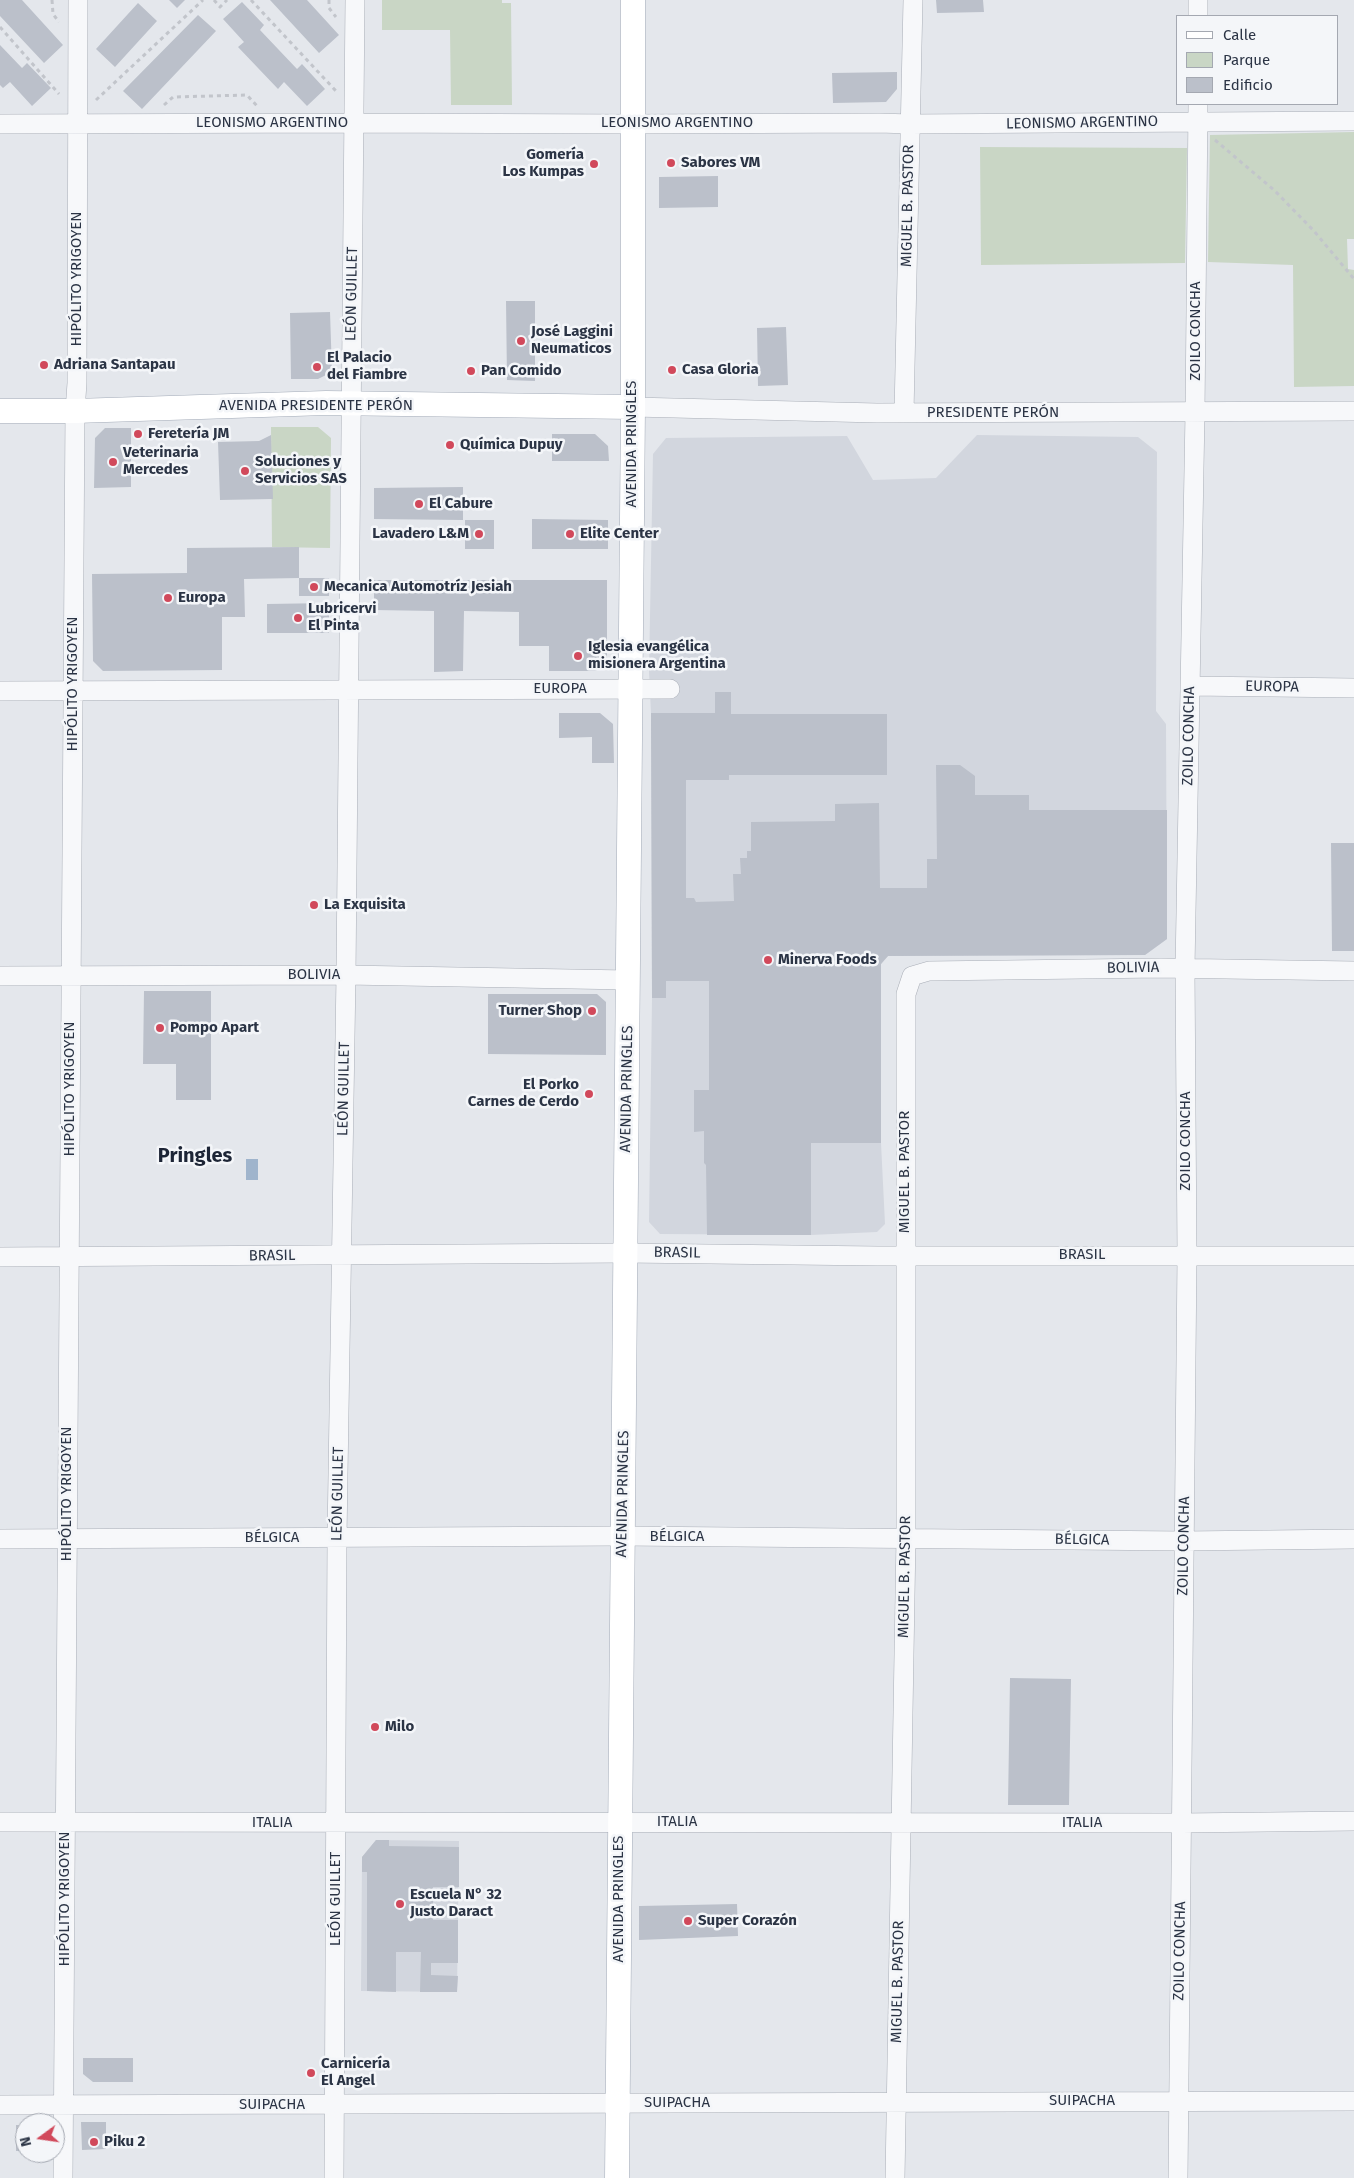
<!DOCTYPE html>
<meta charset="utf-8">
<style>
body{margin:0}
#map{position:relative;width:1354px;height:2178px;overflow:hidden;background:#e4e7ec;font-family:"Fira Sans",sans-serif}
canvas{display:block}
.legend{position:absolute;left:1176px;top:15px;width:162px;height:90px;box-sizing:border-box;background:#f4f6f9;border:1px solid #a4a8b1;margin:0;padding:6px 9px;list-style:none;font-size:15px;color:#2b3445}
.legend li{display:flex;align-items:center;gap:10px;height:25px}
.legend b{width:25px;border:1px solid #a4a8b1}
.north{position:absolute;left:15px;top:2113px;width:50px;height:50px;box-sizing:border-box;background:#f4f6f9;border:1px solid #a4a8b1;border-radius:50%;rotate:256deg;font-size:14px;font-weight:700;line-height:20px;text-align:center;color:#2b3445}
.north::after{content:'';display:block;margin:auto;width:18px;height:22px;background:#d1495b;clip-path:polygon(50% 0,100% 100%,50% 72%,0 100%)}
</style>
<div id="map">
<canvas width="1354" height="2178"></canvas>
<ul class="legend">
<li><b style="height:6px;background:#fff"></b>Calle</li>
<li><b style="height:14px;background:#c9d6c5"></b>Parque</li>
<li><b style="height:14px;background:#bbc0ca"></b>Edificio</li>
</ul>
<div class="north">N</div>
</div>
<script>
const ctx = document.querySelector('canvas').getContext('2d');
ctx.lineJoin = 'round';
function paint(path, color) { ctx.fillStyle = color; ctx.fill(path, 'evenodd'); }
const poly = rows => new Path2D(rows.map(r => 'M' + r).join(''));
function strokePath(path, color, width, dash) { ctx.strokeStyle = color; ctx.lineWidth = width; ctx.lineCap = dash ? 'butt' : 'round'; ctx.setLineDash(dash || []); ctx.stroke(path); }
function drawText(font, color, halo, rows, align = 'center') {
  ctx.font = font + ' "Fira Sans",sans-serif'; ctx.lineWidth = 5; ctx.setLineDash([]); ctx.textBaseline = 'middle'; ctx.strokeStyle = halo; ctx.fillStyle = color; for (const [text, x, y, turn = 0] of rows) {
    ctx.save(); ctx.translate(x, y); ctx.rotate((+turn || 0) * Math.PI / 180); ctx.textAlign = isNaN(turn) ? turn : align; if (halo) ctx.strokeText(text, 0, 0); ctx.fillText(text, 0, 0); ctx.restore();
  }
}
const built = poly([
 [977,435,1138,437,1157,452,1156,711,1166,724,1167,939,1145,955,888,956,881,964,881,1143,885,1224,877,1232,811,1235,660,1234,649,1222,652,998,651,713,649,671,653,454,666,438,847,436,873,480,936,478],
 [376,1840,459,1841,457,1992,361,1991,362,1857]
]);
const green = poly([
 [382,0,502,0,502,3,511,3,512,105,451,105,450,30,382,30],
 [1354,132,1354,239,1347,239,1348,269,1354,270,1354,386,1294,387,1293,265,1208,262,1210,135],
 [980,147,1187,148,1185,263,981,265],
 [271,427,318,427,331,438,330,548,272,547]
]);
const water = poly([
 [246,1159,258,1159,258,1180,246,1180]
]);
const building = poly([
 [0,0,22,0,63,45,44,63,0,16],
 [169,0,185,0,177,8],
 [270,0,307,0,339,35,319,53],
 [936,0,983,0,984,12,937,13],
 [242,2,264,25,260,30,297,69,302,64,325,89,307,106,284,82,278,89,238,47,244,42,223,19],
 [138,3,157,21,115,67,96,49],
 [198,15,216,31,142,109,123,91],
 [0,45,22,68,27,63,51,88,32,106,10,82,3,88,0,85],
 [897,72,897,89,886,102,833,103,832,73],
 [718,176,718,207,659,208,659,177],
 [506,301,535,301,535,381,507,380],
 [330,312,332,372,318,379,291,379,290,313],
 [786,327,788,385,758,386,757,328],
 [105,428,131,428,131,487,94,488,95,438],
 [552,434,595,434,608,446,609,461,552,461],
 [271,435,273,499,220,500,218,442,259,441],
 [463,487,463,520,374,519,374,488],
 [532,519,608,520,608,549,532,549],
 [465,520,494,520,494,549,465,549],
 [299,547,299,578,244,579,245,617,222,617,222,670,103,671,93,661,92,574,187,573,187,548],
 [299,578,329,578,329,596,299,596],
 [374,580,607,580,607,666,595,671,549,671,549,646,519,646,519,612,464,611,463,671,434,672,434,611,374,610],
 [329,603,329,633,267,633,267,604],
 [715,692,731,692,731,714,887,714,887,775,729,775,729,780,686,780,686,898,694,898,696,902,734,901,733,874,741,874,740,858,747,858,747,851,751,851,751,822,835,821,835,804,879,803,880,888,927,888,927,859,937,859,936,765,960,765,975,776,975,795,1029,795,1029,810,1167,810,1167,939,1145,955,888,956,881,964,881,1143,811,1143,811,1235,707,1235,706,1165,704,1163,704,1131,694,1132,694,1090,709,1090,709,981,666,981,666,998,652,998,651,713,715,713],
 [559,713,600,713,613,724,614,763,592,763,592,737,559,738],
 [1331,843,1354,843,1354,951,1332,951],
 [144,991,211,991,211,1100,176,1100,176,1064,143,1064],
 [488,994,597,994,606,1002,606,1055,488,1054],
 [1010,1678,1071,1679,1069,1805,1008,1805],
 [376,1840,389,1840,389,1846,459,1847,459,1887,433,1887,433,1920,458,1920,458,1963,431,1963,431,1975,458,1976,457,1992,420,1992,421,1952,396,1952,396,1992,367,1991,367,1872,362,1872,362,1857],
 [737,1904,738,1936,639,1940,639,1906],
 [83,2058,133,2058,133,2082,93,2082,83,2074],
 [81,2122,106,2122,106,2149,82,2150],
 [16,2125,25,2125,25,2151,16,2151]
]);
const path = poly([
 [52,0,53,14,59,22],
 [214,0,220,7,227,0],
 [251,0,336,91],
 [329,0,329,8,336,17],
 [0,27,59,94],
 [96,100,203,0],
 [164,105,173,97,247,95,257,106],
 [1215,140,1274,190,1314,231,1354,279]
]);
const minor = poly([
 [1198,16,1198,0],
 [0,124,354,123,633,124,879,123,910,124,1354,121],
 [633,407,877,413,1354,411],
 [904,413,913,0],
 [1190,686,1354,688],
 [0,691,670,689],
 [0,976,346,975,628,980],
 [0,1257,625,1253,878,1256,1354,1256],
 [0,1539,623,1536,1184,1541,1354,1539],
 [0,1822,1182,1823,1354,1821],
 [0,2105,1354,2101],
 [63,2178,75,411,77,383,78,0],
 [334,2178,337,1537,346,975,355,0],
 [895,2178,906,1538,906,994,912,976,929,971,1161,968,1354,971],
 [1178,2178,1187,1256,1185,968,1195,413,1198,104]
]);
const major = poly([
 [0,411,75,411,326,403,633,407],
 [617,2178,633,407,633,0]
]);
const markers = [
 [671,163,5,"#d1495b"],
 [594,164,5,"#d1495b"],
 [521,341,5,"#d1495b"],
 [44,365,5,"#d1495b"],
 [317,367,5,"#d1495b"],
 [672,370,5,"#d1495b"],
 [471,371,5,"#d1495b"],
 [138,434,5,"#d1495b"],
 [450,445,5,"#d1495b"],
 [113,462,5,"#d1495b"],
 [245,471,5,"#d1495b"],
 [419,504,5,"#d1495b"],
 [479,534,5,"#d1495b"],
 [570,534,5,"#d1495b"],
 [314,587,5,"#d1495b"],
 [168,598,5,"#d1495b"],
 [298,618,5,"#d1495b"],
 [578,656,5,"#d1495b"],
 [314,905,5,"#d1495b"],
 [768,960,5,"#d1495b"],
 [592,1011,5,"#d1495b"],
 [160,1028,5,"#d1495b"],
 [589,1094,5,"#d1495b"],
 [375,1727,5,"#d1495b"],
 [400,1904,5,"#d1495b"],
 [688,1921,5,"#d1495b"],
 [311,2073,5,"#d1495b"],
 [94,2142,5,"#d1495b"]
];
const streetNames = [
 ["LEONISMO ARGENTINO",272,123],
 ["LEONISMO ARGENTINO",677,123],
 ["LEONISMO ARGENTINO",1082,123,-1],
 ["MIGUEL B. PASTOR",908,206,-89],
 ["HIPÓLITO YRIGOYEN",77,279,-90],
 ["LEÓN GUILLET",352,294,-89],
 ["ZOILO CONCHA",1196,331,-90],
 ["AVENIDA PRESIDENTE PERÓN",316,406],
 ["PRESIDENTE PERÓN",993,413],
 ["AVENIDA PRINGLES",632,444,-90],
 ["HIPÓLITO YRIGOYEN",73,684,-90],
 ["EUROPA",1272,687,1],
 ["EUROPA",560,689],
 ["ZOILO CONCHA",1189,736,-89],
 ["BOLIVIA",1133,968,-1],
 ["BOLIVIA",314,975],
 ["HIPÓLITO YRIGOYEN",70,1089,-90],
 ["LEÓN GUILLET",344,1089,-89],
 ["AVENIDA PRINGLES",627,1089,-89],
 ["ZOILO CONCHA",1186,1141,-90],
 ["MIGUEL B. PASTOR",905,1172,-90],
 ["BRASIL",677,1253,1],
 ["BRASIL",1082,1255],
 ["BRASIL",272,1256,-1],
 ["HIPÓLITO YRIGOYEN",67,1494,-90],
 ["LEÓN GUILLET",338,1494,-89],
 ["AVENIDA PRINGLES",623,1494,-89],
 ["BÉLGICA",677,1537],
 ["BÉLGICA",272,1538],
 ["BÉLGICA",1082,1540,1],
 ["ZOILO CONCHA",1184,1546,-89],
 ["MIGUEL B. PASTOR",905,1577,-89],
 ["ITALIA",677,1822],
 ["ITALIA",272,1823],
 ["ITALIA",1082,1823],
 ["HIPÓLITO YRIGOYEN",65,1899,-90],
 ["LEÓN GUILLET",336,1899,-90],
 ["AVENIDA PRINGLES",619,1899,-90],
 ["ZOILO CONCHA",1180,1951,-89],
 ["MIGUEL B. PASTOR",898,1982,-89],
 ["SUIPACHA",1082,2101],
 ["SUIPACHA",677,2103],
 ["SUIPACHA",272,2105]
];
const poiNames = [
 ["Gomería",584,155,"right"],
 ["Los Kumpas",584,172,"right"],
 ["Sabores VM",681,163],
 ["José Laggini",531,332],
 ["Neumaticos",531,349],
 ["El Palacio",327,358],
 ["del Fiambre",327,375],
 ["Adriana Santapau",54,365],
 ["Casa Gloria",682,370],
 ["Pan Comido",481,371],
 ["Feretería JM",148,434],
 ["Química Dupuy",460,445],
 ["Veterinaria",123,453],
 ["Mercedes",123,470],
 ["Soluciones y",255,462],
 ["Servicios SAS",255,479],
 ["El Cabure",429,504],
 ["Lavadero L&M",469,534,"right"],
 ["Elite Center",580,534],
 ["Mecanica Automotríz Jesiah",324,587],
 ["Europa",178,598],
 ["Lubricervi",308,609],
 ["El Pinta",308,626],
 ["Iglesia evangélica",588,647],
 ["misionera Argentina",588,664],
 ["La Exquisita",324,905],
 ["Minerva Foods",778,960],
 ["Turner Shop",582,1011,"right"],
 ["Pompo Apart",170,1028],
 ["El Porko",579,1085,"right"],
 ["Carnes de Cerdo",579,1102,"right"],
 ["Milo",385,1727],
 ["Escuela N° 32",410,1895],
 ["Justo Daract",410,1912],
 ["Super Corazón",698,1921],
 ["Carnicería",321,2064],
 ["El Angel",321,2081],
 ["Piku 2",104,2142]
];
const districtNames = [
 ["Pringles",195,1156]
];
paint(built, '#d2d6de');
paint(green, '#c9d6c5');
paint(water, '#9fb4cc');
paint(building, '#bbc0ca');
strokePath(minor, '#a9aeb7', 20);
strokePath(major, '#a3abb8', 25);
strokePath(path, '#c2c5cb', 3, [4, 4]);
strokePath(minor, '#f7f8fa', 19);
strokePath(major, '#fff', 24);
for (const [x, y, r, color] of markers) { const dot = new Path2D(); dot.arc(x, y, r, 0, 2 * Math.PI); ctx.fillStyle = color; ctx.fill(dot); strokePath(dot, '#f4f6f9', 2); }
drawText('15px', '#2b3445', '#f4f6f9', streetNames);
drawText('bold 15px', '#2b3445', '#f4f6f9', poiNames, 'left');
drawText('bold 20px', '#1d2536', '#f4f6f9', districtNames);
</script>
